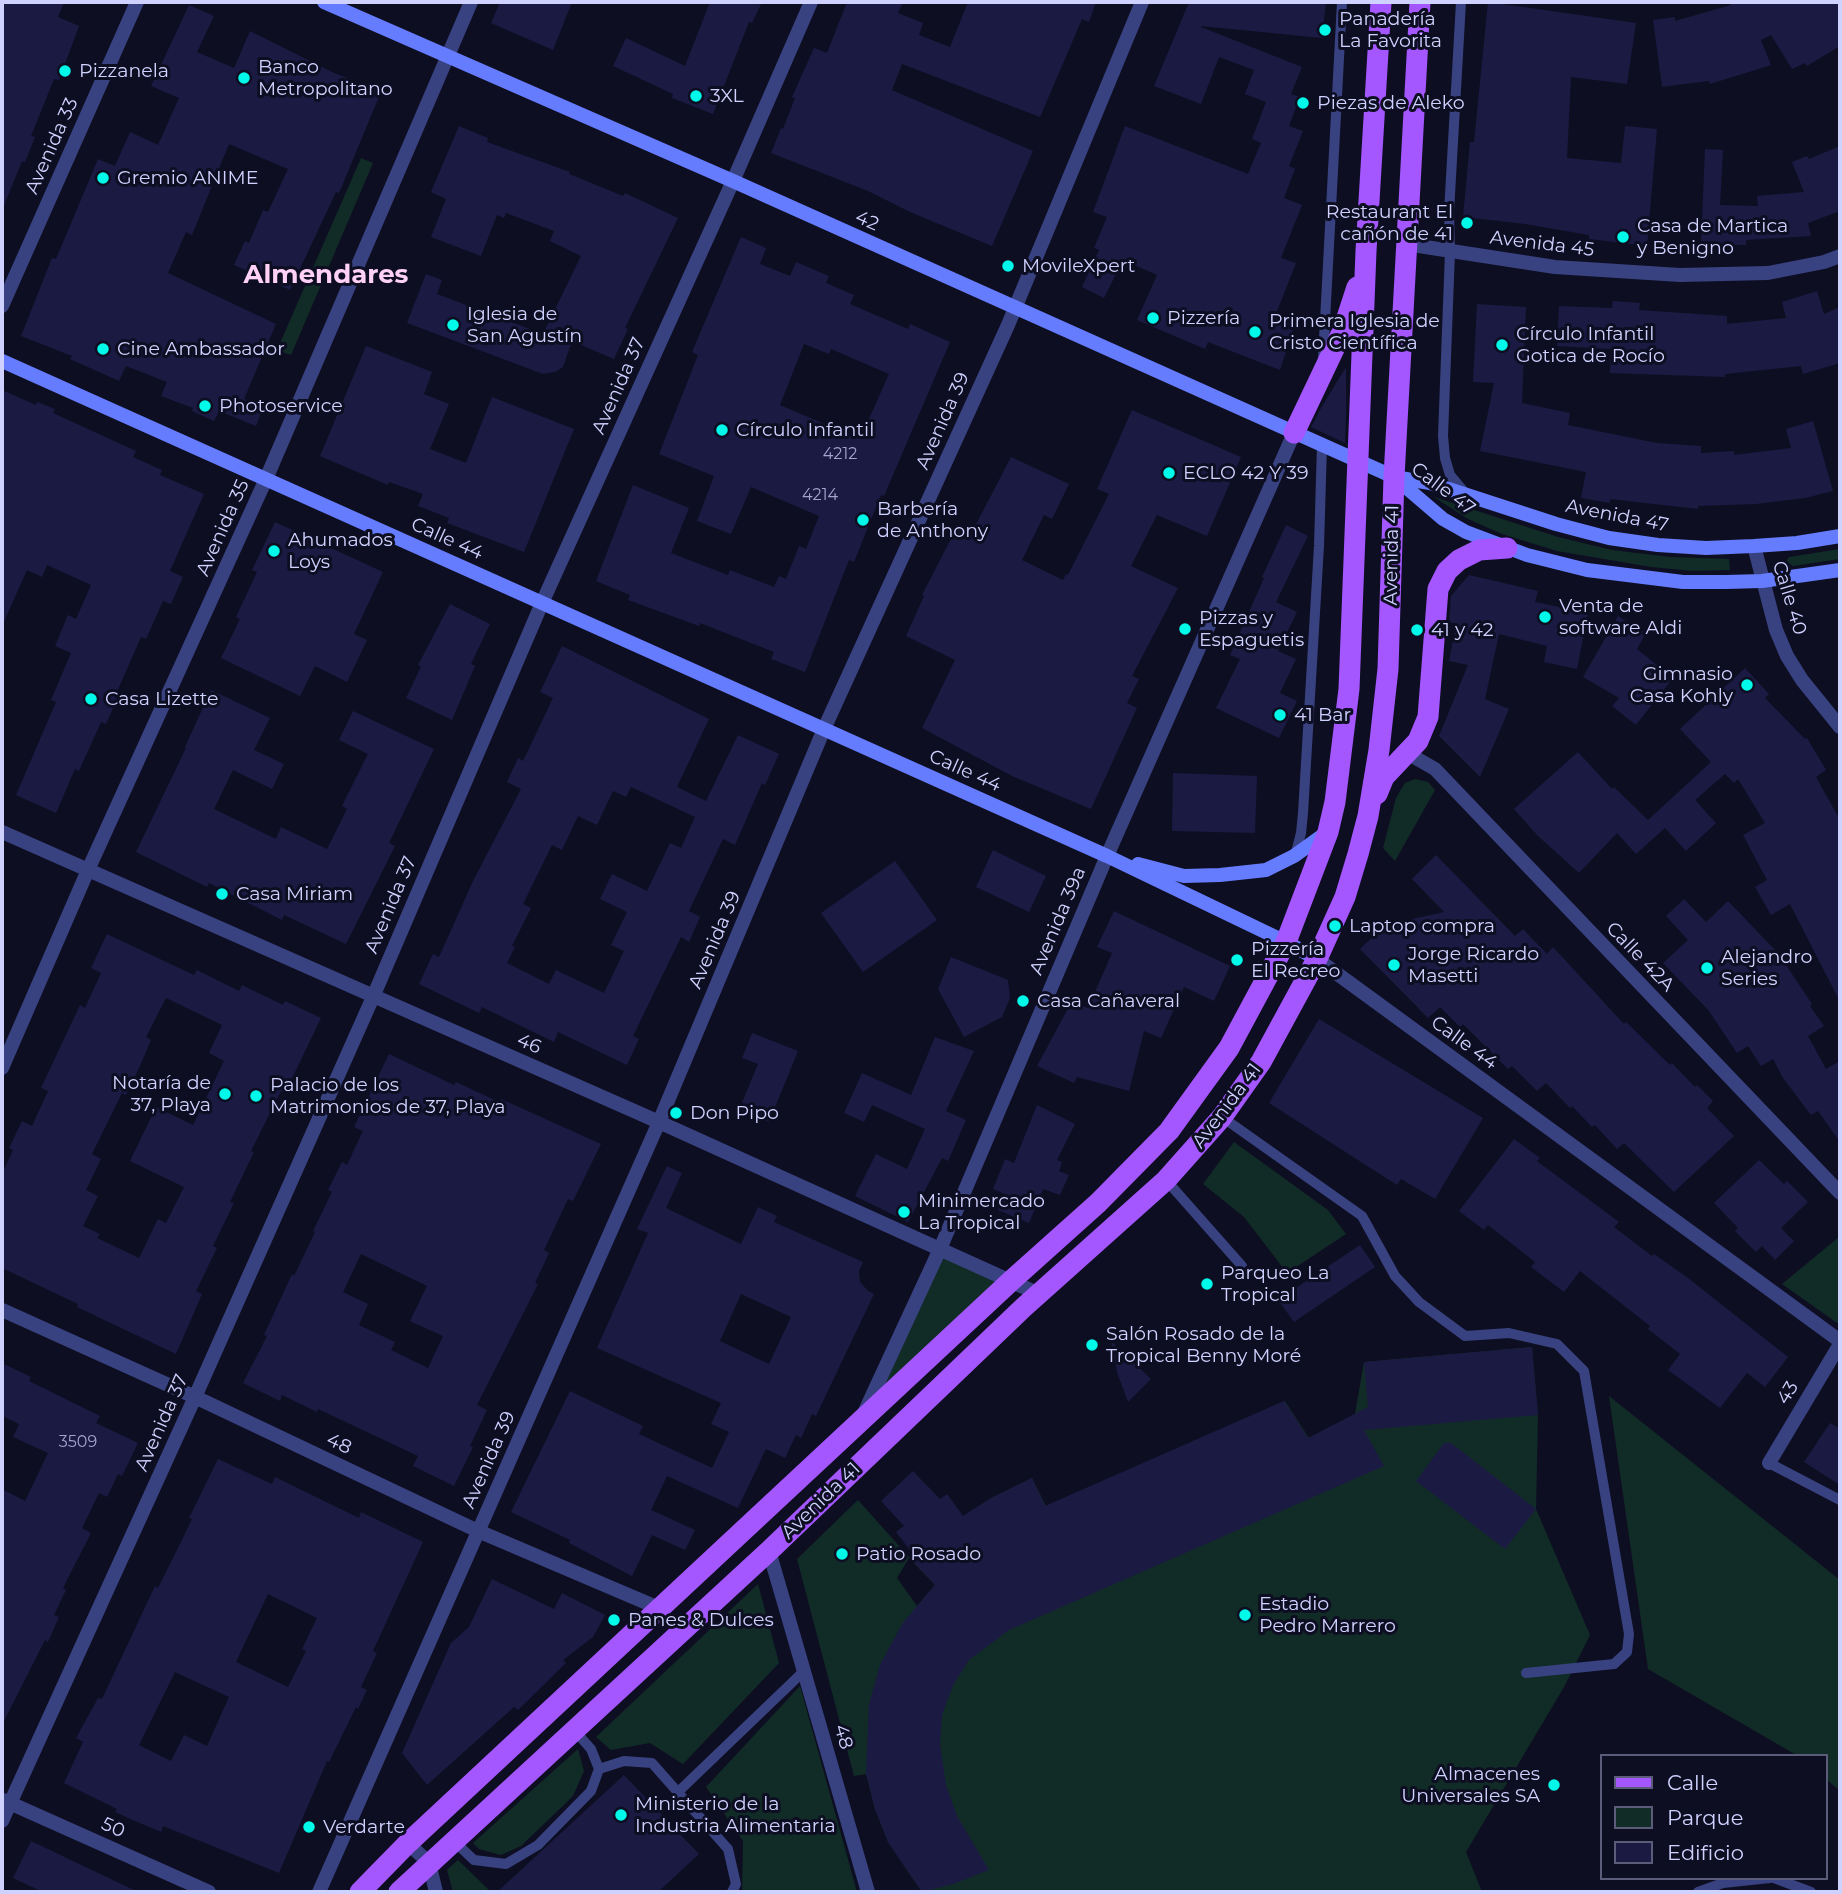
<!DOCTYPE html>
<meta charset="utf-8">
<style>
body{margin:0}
#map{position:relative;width:1842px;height:1894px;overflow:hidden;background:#0e0e22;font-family:Montserrat,sans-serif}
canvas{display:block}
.frame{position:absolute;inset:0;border:4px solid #cfd2ff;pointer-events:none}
.legend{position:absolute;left:1600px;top:1754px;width:228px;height:126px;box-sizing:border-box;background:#0e0e22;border:2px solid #5b5c7a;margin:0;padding:9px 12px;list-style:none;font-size:21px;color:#cfd2ff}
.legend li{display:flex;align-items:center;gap:14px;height:35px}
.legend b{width:35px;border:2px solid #5b5c7a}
</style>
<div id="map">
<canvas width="1842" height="1894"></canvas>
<div class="frame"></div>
<ul class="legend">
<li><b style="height:9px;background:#a456ff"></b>Calle</li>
<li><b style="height:19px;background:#112c27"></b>Parque</li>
<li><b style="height:19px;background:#1b1a43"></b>Edificio</li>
</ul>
</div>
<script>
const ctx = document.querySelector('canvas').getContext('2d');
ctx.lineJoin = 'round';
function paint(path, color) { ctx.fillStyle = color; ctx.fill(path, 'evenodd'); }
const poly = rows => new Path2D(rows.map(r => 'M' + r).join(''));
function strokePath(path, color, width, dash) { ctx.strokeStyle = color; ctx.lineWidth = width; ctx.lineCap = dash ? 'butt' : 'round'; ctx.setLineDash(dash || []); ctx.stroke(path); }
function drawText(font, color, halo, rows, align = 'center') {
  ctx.font = font + ' Montserrat,sans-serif'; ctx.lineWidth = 6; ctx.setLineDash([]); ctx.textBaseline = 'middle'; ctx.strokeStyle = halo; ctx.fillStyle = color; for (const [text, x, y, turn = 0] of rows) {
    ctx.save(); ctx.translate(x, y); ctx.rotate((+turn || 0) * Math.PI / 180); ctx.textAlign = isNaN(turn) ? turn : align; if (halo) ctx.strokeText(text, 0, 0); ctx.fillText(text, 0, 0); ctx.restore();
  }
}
const green = poly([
 [361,158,373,163,291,355,277,350],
 [1434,497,1558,537,1612,550,1670,557,1729,559,1730,570,1693,571,1651,567,1557,551,1502,534,1468,519],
 [1840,549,1840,559,1793,566,1786,561,1789,557],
 [1415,779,1428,782,1435,790,1395,861,1383,848,1396,798,1405,783],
 [1234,1142,1328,1210,1346,1234,1287,1273,1244,1217,1203,1184],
 [1839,1237,1840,1237,1840,1325,1782,1284],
 [940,1249,1012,1280,859,1425],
 [1532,1347,1538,1415,1536,1509,1590,1635,1564,1687,1466,1852,1482,1892,922,1892,888,1842,875,1809,866,1774,854,1776,797,1559,858,1500,909,1557,952,1524,991,1498,1032,1478,1046,1506,1285,1401,1309,1438,1355,1414,1364,1362],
 [909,1558,935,1585,917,1606,897,1578],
 [1609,1396,1840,1580,1840,1791,1826,1779,1826,1756,1798,1756,1648,1669],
 [758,1584,779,1663,683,1764,650,1743,611,1750,596,1737],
 [800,1686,857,1892,742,1892,743,1841,706,1787],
 [578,1749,584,1771,573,1796,521,1846,501,1855,479,1849,473,1843],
 [458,1860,491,1892,453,1892,447,1870]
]);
const building = poly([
 [2,2,64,2,58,17,79,26,59,80,54,79,31,136,35,137,25,162,22,161,3,208],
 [500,2,572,2,553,50,491,23],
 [710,2,762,2,752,23,749,22,713,114,672,98,673,94,613,66,626,38,685,66],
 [847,2,903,2,898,13,923,23,919,35,950,47,968,2,1096,2,1089,22,1082,19,1040,117,902,64,892,90,1033,151,992,246,910,212,868,191,771,153,781,128,783,129,795,98,792,97,814,48,827,53],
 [1189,2,1326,2,1322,38,1201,26,1201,27,1302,67,1291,94,1300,97,1289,126,1303,131,1289,166,1295,169,1284,198,1302,205,1281,258,1296,263,1276,314,1296,321,1280,370,1208,342,1205,349,1137,320,1157,275,1123,260,1104,298,1082,287,1099,250,1094,248,1107,217,1093,212,1125,126,1248,174,1261,143,1252,139,1266,102,1245,94,1254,70,1219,57,1201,104,1154,86],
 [1488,2,1636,23,1627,84,1571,77,1567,158,1621,163,1625,126,1657,129,1647,246,1589,239,1589,235,1525,224,1463,217,1470,142,1474,142],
 [1729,2,1840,2,1840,46,1807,66,1805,63,1792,69,1771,35,1761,40,1771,65,1710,84,1709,81,1662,87,1653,20,1675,17,1675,21,1731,5],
 [189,5,214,16,197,52,234,68,250,31,332,72,381,92,339,193,336,192,290,290,234,265,245,241,249,243,263,210,268,212,288,169,229,144,192,235,186,232,168,273,276,324,244,399,263,408,256,426,219,411,214,421,192,411,193,408,161,396,167,382,126,366,119,381,70,359,72,356,21,336,52,258,56,259,98,159,115,166,130,132,158,145,179,98,151,86],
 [459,126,488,138,487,142,570,172,569,174,623,196,625,193,678,218,625,328,628,329,614,359,572,341,563,367,555,372,543,374,407,323,426,274,442,280,437,294,543,334,581,256,550,241,554,231,506,213,504,218,497,215,481,256,431,237,446,199,431,192],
 [1840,146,1840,211,1808,223,1811,236,1746,240,1746,245,1701,244,1705,149,1723,150,1720,205,1758,206,1757,196,1804,192,1792,162,1807,156,1809,159],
 [741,237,766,248,760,264,790,276,796,262,829,276,826,283,854,295,850,304,908,329,910,324,950,342,884,496,881,495,854,562,849,560,805,672,771,659,774,652,700,623,699,626,628,600,630,595,596,581,633,485,689,508,671,553,728,575,730,570,774,587,779,576,786,579,799,546,806,549,819,516,751,487,731,534,697,521,714,476,659,454,698,355,692,352],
 [804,344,829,354,831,349,889,374,860,439,780,405],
 [1817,291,1824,314,1840,307,1840,363,1803,374,1801,366,1725,374,1725,377,1610,373,1611,349,1557,346,1559,306,1612,308,1613,301,1640,303,1639,310,1727,316,1727,324,1786,318,1782,302],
 [1477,304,1526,307,1522,403,1570,413,1568,425,1657,443,1701,446,1701,453,1734,451,1734,455,1791,448,1786,429,1813,421,1833,491,1805,498,1756,504,1698,506,1698,509,1610,499,1610,503,1581,498,1586,472,1480,451,1494,383,1473,382],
 [366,346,432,372,424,394,449,404,430,449,466,463,492,397,574,429,524,552,447,523,449,518,418,506,423,494,389,482,388,485,320,456],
 [1346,367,1346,417,1345,443,1311,427,1321,408],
 [2,390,36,405,37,402,55,409,53,413,136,451,133,457,162,470,160,475,204,494,170,571,183,577,171,604,163,601,146,639,141,637,116,694,119,695,106,724,101,722,79,771,75,769,56,813,16,795,56,702,51,700,71,653,55,646,68,615,76,619,91,585,47,565,42,577,27,570,2,626],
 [1132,410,1241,457,1207,536,1157,515,1131,566,1178,588,1132,676,1139,679,1127,703,1137,708,1091,809,1012,776,922,728,955,660,906,636,924,596,922,595,957,527,971,534,1011,457,1069,484,1052,519,1044,515,1022,560,1063,580,1066,574,1068,575,1109,494,1097,489],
 [275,522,383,572,354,634,367,640,347,682,315,666,300,696,221,658,240,619,236,617,257,572,252,570],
 [1286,525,1308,536,1276,602,1297,612,1278,651,1296,659,1280,693,1297,701,1279,738,1216,708,1240,659,1230,655,1264,578,1262,577],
 [1469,575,1538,591,1535,602,1588,613,1577,669,1544,662,1547,646,1499,634,1485,699,1509,709,1480,777,1439,736,1468,665,1449,661,1456,624,1449,622,1451,596],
 [450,604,490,624,471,664,475,666,452,720,406,698,421,667,418,665],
 [1618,616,1646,633,1637,649,1673,678,1636,725,1612,706,1619,698,1583,677],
 [562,646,709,719,677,787,706,801,738,735,779,754,765,785,762,783,735,845,723,839,689,911,700,917,689,942,681,937,633,1036,639,1039,627,1065,558,1032,554,1042,482,1007,479,1013,419,984,433,954,439,957,473,881,521,789,507,782,518,758,523,761,553,698,540,692],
 [631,787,695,817,681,848,670,843,647,891,612,874,600,899,627,912,611,945,624,951,604,993,556,970,549,984,507,963,515,947,512,946,531,908,523,904,552,845,562,850,578,816,597,825,613,791,626,797],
 [1745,668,1769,694,1765,698,1805,739,1807,738,1826,770,1816,777,1840,820,1840,1002,1790,904,1771,915,1755,887,1767,880,1743,835,1765,823,1738,779,1734,783,1725,774,1695,800,1716,823,1686,851,1665,828,1636,854,1617,833,1579,873,1538,836,1514,809,1578,752,1612,789,1614,787,1648,820,1711,762,1680,729],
 [211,690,270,718,254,750,284,764,272,789,233,770,214,809,276,839,281,827,327,849,347,809,342,806,368,754,339,740,353,711,434,749,389,843,395,846,346,944,284,915,282,920,209,883,207,887,136,852,186,748,185,747],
 [1173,773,1257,776,1255,833,1172,831],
 [993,850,1046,876,1029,912,976,887],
 [1436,855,1515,936,1523,929,1547,954,1553,947,1624,1024,1626,1022,1670,1065,1672,1063,1695,1087,1697,1085,1713,1101,1707,1108,1734,1136,1674,1192,1624,1143,1617,1149,1595,1125,1592,1127,1572,1106,1570,1108,1546,1083,1537,1091,1512,1066,1508,1069,1463,1024,1460,1027,1440,1007,1428,1018,1360,949,1385,925,1444,912,1412,879],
 [895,861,937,920,863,972,821,913],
 [1684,899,1706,922,1728,901,1778,953,1812,1004,1810,1006,1824,1026,1808,1036,1826,1069,1840,1061,1840,1142,1818,1111,1811,1115,1783,1078,1773,1059,1761,1066,1748,1046,1737,1053,1709,1011,1663,963,1688,940,1666,916],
 [1114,911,1230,966,1214,1001,1184,987,1161,1038,1144,1031,1129,1091,1077,1077,1074,1083,1037,1066,1072,1001,1088,1008,1112,953,1097,947],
 [107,934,194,975,197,970,239,991,242,985,283,1005,285,1001,321,1018,285,1093,281,1091,251,1151,254,1152,230,1202,234,1203,213,1246,217,1248,196,1291,202,1294,176,1354,77,1307,78,1304,2,1268,2,1174,13,1150,9,1148,22,1121,32,1126,48,1091,41,1088,80,1005,85,1008,101,973,91,968],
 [166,998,222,1025,209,1053,224,1061,193,1125,156,1107,130,1161,184,1187,166,1223,158,1219,139,1258,97,1238,100,1234,83,1226,98,1196,86,1190,101,1159,92,1154,122,1093,126,1095,139,1068,151,1040,146,1037],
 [951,957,1008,980,1010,998,1002,1017,964,1037,938,989],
 [1319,1019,1483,1118,1435,1199,1401,1179,1397,1185,1269,1103],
 [752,1033,798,1051,769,1122,739,1110,758,1064,742,1058],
 [935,1037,974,1051,946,1111,966,1120,948,1161,942,1158,908,1222,855,1196,876,1154,907,1169,925,1129,872,1105,864,1122,844,1113,862,1073,911,1095],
 [389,1054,454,1085,456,1082,499,1102,501,1099,601,1144,573,1201,568,1199,544,1250,549,1253,535,1283,538,1284,477,1405,487,1410,470,1446,473,1447,454,1486,413,1466,418,1456,318,1409,317,1412,282,1395,280,1401,243,1383,267,1336,264,1335,292,1274,294,1276,315,1232,313,1231,332,1192,328,1190,342,1162,347,1165,363,1131,354,1127],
 [361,1254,427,1286,410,1321,443,1336,428,1368,391,1350,395,1342,359,1325,368,1304,343,1292],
 [1037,1105,1075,1124,1057,1160,1062,1162,1059,1171,1069,1175,1060,1195,1043,1189,1029,1223,998,1210,1005,1194,993,1189,1005,1159,1014,1163],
 [1514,1139,1540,1158,1537,1161,1619,1222,1614,1227,1652,1256,1654,1254,1688,1278,1788,1357,1765,1387,1747,1373,1720,1408,1668,1370,1680,1354,1648,1329,1650,1326,1580,1271,1564,1292,1531,1267,1535,1262,1488,1225,1484,1230,1459,1211],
 [1759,1160,1784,1184,1787,1181,1808,1202,1781,1228,1794,1241,1775,1260,1762,1246,1756,1252,1735,1231,1738,1228,1714,1203],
 [667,1166,682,1173,666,1208,741,1244,758,1207,777,1216,774,1222,863,1262,859,1271,860,1282,868,1291,874,1294,816,1416,812,1414,801,1438,796,1435,785,1458,766,1449,738,1508,667,1476,651,1510,695,1530,685,1550,652,1535,632,1576,569,1543,570,1540,511,1512,570,1391,643,1426,639,1434,712,1468,729,1432,711,1424,721,1403,597,1348,648,1233,637,1229],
 [741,1294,791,1317,769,1364,720,1341],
 [1360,1245,1375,1267,1294,1322,1278,1300],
 [1111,1341,1151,1379,1128,1402,1117,1372],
 [1532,1347,1538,1415,1364,1430,1384,1466,1009,1630,969,1660,953,1685,942,1715,940,1745,946,1785,957,1816,989,1870,953,1884,922,1892,888,1842,875,1809,866,1773,869,1704,880,1665,902,1624,935,1585,909,1557,913,1554,896,1532,904,1526,881,1501,913,1471,940,1499,947,1494,963,1516,991,1498,1032,1478,1045,1506,1284,1401,1308,1438,1368,1407,1364,1362],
 [2,1363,31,1377,29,1381,100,1416,96,1423,138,1443,122,1476,118,1474,107,1497,99,1493,82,1528,91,1533,63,1588,66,1590,54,1615,59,1617,48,1642,45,1640,2,1725,2,1489,25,1501,48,1453,13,1437,19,1424,2,1416],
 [1830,1423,1840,1429,1840,1485,1804,1462],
 [1444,1443,1451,1443,1536,1509,1505,1549,1416,1481],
 [218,1459,272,1484,275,1477,359,1518,361,1512,423,1542,373,1651,377,1653,361,1687,367,1690,358,1709,356,1707,329,1762,327,1761,279,1873,163,1826,161,1832,135,1821,115,1812,117,1809,64,1783,83,1742,76,1738,98,1698,102,1699,155,1586,158,1588,176,1552,192,1519,189,1518],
 [268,1594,317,1618,302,1649,306,1651,288,1687,236,1662],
 [175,1672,229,1697,207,1746,184,1735,171,1761,139,1745],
 [492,1579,554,1609,562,1593,605,1615,593,1637,563,1660,566,1663,518,1710,514,1707,427,1785,402,1753,451,1643,469,1627],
 [624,1775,699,1854,658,1892,497,1892],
 [31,1841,138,1892,43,1892,13,1878]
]);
const lane = poly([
 [1461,2,1449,212,1450,252,1443,436,1445,458,1450,475,1466,494],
 [1323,358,1342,2],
 [1295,856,1301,833,1303,813,1319,546,1322,445],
 [1222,1117,1362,1216,1395,1276,1419,1302,1465,1336,1509,1333,1557,1344,1584,1371,1629,1634,1627,1652,1614,1664,1526,1673],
 [1166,1180,1242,1266],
 [1769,1463,1840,1500],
 [599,1769,624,1761,652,1763,728,1849,736,1884,732,1892],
 [678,1792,804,1671],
 [454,1841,474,1860,506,1864,538,1845,591,1791,599,1769,591,1749,574,1730],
 [1774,1878,1811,1892],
 [1698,1892,1723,1883,1770,1878]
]);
const street = poly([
 [1406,244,1555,267,1680,275,1768,273,1824,262,1840,256],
 [2,306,137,2],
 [1754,546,1776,630,1787,656,1802,680,1840,727],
 [1407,753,1435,769,1840,1193],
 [2,832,659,1122,1039,1294],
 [1317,959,1840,1341],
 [2,1068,88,870,266,479,471,2],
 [2,1310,195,1397,478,1531,661,1609],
 [865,1411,940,1249,1107,856,1294,433],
 [1769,1463,1840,1344],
 [769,1551,868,1892],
 [3,1800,209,1892],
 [2,1821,195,1397,373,997,542,603,733,181,811,2],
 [408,1843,429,1863,436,1892],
 [319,1892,659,1122,824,729,1008,325,1142,2]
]);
const secondary = poly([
 [324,2,733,181,1394,477,1430,483,1556,524,1609,538,1658,545,1706,548,1754,546,1797,543,1840,536],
 [2,361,1107,856,1286,942,1317,959],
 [1394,477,1443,519,1466,532,1527,555,1587,570,1683,582,1726,582,1762,581,1840,570],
 [1138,864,1184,876,1220,875,1266,870,1294,856,1326,833]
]);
const primary = poly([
 [1294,433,1343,330,1357,287],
 [1377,794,1384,777,1418,741,1428,717,1438,589,1447,571,1459,560,1479,550,1507,548],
 [360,1892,408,1843,1012,1280,1098,1203,1169,1131,1229,1048,1286,942,1328,832,1335,802,1349,689,1366,251,1381,2],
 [399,1892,769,1551,1024,1307,1166,1180,1222,1117,1261,1062,1317,959,1345,897,1358,854,1368,816,1379,750,1388,669,1394,477,1420,2]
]);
const markers = [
 [1325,30,7,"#00fae9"],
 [65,71,7,"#00fae9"],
 [244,78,7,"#00fae9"],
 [696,96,7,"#00fae9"],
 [1303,103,7,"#00fae9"],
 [103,178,7,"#00fae9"],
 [1467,223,7,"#00fae9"],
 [1623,237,7,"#00fae9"],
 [1008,266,7,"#00fae9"],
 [1153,318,7,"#00fae9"],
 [453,325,7,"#00fae9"],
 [1255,332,7,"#00fae9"],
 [1502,345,7,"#00fae9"],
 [103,349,7,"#00fae9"],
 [205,406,7,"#00fae9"],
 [722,430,7,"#00fae9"],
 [1169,473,7,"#00fae9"],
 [863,520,7,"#00fae9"],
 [274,551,7,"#00fae9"],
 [1545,617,7,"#00fae9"],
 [1185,629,7,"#00fae9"],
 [1417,630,7,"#00fae9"],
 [1747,685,7,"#00fae9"],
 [91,699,7,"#00fae9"],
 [1280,715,7,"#00fae9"],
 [222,894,7,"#00fae9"],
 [1335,926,7,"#00fae9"],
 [1237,960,7,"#00fae9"],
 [1394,965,7,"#00fae9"],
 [1707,968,7,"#00fae9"],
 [1023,1001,7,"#00fae9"],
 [225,1094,7,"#00fae9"],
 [256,1096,7,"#00fae9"],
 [676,1113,7,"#00fae9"],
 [904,1212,7,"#00fae9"],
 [1207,1284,7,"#00fae9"],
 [1092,1345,7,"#00fae9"],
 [842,1554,7,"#00fae9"],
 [1245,1615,7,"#00fae9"],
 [614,1620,7,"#00fae9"],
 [1554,1785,7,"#00fae9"],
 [621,1815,7,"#00fae9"],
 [309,1827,7,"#00fae9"]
];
const numberNames = [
 ["4212",840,454],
 ["4214",820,495],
 ["3509",78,1442]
];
const poiNames = [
 ["Panadería",1339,19],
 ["La Favorita",1339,41],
 ["Banco",258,67],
 ["Metropolitano",258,89],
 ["Pizzanela",79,71],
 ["3XL",710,96],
 ["Piezas de Aleko",1317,103],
 ["Gremio ANIME",117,178],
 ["Restaurant El",1453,212,"right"],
 ["cañón de 41",1453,234,"right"],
 ["Casa de Martica",1637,226],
 ["y Benigno",1637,248],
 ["MovileXpert",1022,266],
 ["Iglesia de",467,314],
 ["San Agustín",467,336],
 ["Pizzería",1167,318],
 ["Primera Iglesia de",1269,321],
 ["Cristo Científica",1269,343],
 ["Círculo Infantil",1516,334],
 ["Gotica de Rocío",1516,356],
 ["Cine Ambassador",117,349],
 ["Photoservice",219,406],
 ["Círculo Infantil",736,430],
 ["ECLO 42 Y 39",1183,473],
 ["Barbería",877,509],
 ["de Anthony",877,531],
 ["Ahumados",288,540],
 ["Loys",288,562],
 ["Venta de",1559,606],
 ["software Aldi",1559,628],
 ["Pizzas y",1199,618],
 ["Espaguetis",1199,640],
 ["41 y 42",1431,630],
 ["Gimnasio",1733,674,"right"],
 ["Casa Kohly",1733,696,"right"],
 ["Casa Lizette",105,699],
 ["41 Bar",1294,715],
 ["Casa Miriam",236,894],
 ["Laptop compra",1349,926],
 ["Pizzería",1251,949],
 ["El Recreo",1251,971],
 ["Jorge Ricardo",1408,954],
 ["Masetti",1408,976],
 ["Alejandro",1721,957],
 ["Series",1721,979],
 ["Casa Cañaveral",1037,1001],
 ["Notaría de",211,1083,"right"],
 ["37, Playa",211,1105,"right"],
 ["Palacio de los",270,1085],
 ["Matrimonios de 37, Playa",270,1107],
 ["Don Pipo",690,1113],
 ["Minimercado",918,1201],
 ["La Tropical",918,1223],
 ["Parqueo La",1221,1273],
 ["Tropical",1221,1295],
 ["Salón Rosado de la",1106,1334],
 ["Tropical Benny Moré",1106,1356],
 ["Patio Rosado",856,1554],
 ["Estadio",1259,1604],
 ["Pedro Marrero",1259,1626],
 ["Panes & Dulces",628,1620],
 ["Almacenes",1540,1774,"right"],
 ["Universales SA",1540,1796,"right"],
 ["Ministerio de la",635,1804],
 ["Industria Alimentaria",635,1826],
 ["Verdarte",323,1827]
];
const streetNames = [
 ["Avenida 33",52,146,-66],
 ["42",867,221,24],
 ["Avenida 45",1542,244,7],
 ["Avenida 37",619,386,-66],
 ["Avenida 39",943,421,-66],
 ["Calle 47",1443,489,37],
 ["Avenida 47",1617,516,11],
 ["Avenida 35",223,528,-66],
 ["Calle 44",447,539,24],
 ["Avenida 41",1392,555,-89],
 ["Calle 40",1789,598,73],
 ["Calle 44",965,771,24],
 ["Avenida 37",391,905,-67],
 ["Avenida 39a",1058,921,-67],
 ["Avenida 39",715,940,-67],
 ["Calle 42A",1640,957,46],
 ["Calle 44",1464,1043,36],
 ["46",529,1044,24],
 ["Avenida 41",1227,1106,-53],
 ["43",1788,1393,-59],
 ["Avenida 37",162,1423,-66],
 ["48",339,1444,25],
 ["Avenida 39",489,1460,-66],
 ["Avenida 41",821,1501,-44],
 ["48",843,1737,74],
 ["50",113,1828,24]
];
const districtNames = [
 ["Almendares",326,275]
];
paint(green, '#112c27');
paint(building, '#1b1a43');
strokePath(lane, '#394281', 10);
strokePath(street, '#394281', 14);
strokePath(secondary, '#667cff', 14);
strokePath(primary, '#a456ff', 21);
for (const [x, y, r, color] of markers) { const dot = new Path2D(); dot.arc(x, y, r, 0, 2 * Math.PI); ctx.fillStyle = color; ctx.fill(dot); strokePath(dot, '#0e0e22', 2.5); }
drawText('16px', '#a2a4d0', null, numberNames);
drawText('19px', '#cfd2ff', '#0e0e22', poiNames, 'left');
drawText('19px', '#cfd2ff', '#0e0e22', streetNames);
drawText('bold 26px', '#ffd1f6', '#0e0e22', districtNames);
</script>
